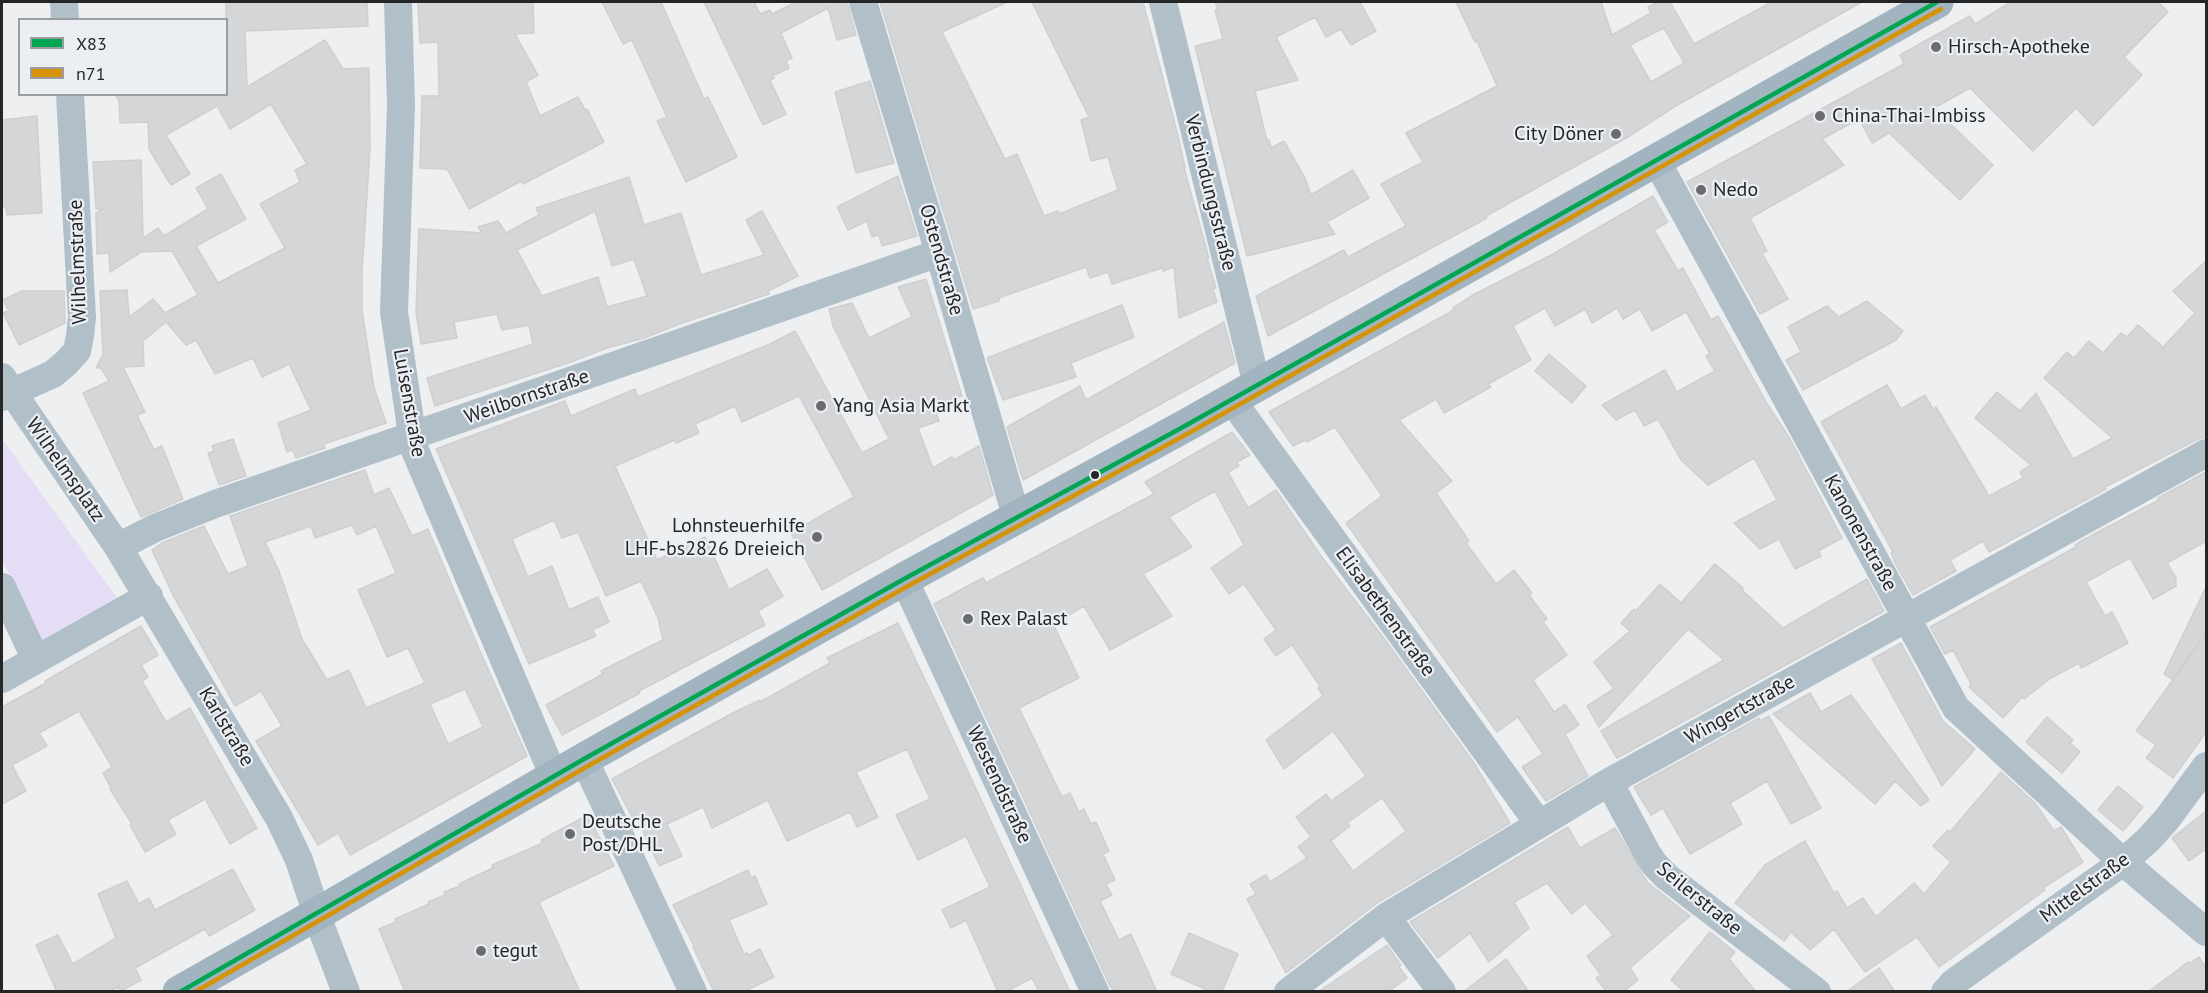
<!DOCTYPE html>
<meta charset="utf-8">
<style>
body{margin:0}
#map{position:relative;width:2208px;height:993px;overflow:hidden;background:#edeff1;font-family:"PT Sans",sans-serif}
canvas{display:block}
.frame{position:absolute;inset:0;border:3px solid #242527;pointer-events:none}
.legend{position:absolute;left:18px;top:18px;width:210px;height:78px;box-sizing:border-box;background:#ebeef3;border:2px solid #9b9ea1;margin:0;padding:8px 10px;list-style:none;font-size:18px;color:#242527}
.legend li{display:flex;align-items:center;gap:12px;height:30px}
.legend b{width:30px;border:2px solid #9b9ea1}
</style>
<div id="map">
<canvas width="2208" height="993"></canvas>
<div class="frame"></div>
<ul class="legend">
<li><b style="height:8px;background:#00a651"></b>X83</li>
<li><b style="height:8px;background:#d79306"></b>n71</li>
</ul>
</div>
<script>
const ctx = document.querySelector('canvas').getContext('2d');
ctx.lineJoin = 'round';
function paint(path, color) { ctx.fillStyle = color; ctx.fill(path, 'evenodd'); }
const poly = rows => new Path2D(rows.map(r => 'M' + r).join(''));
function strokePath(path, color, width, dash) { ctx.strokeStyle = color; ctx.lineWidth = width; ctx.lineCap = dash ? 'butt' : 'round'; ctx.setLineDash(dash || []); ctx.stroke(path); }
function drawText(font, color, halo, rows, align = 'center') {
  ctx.font = font + ' "PT Sans",sans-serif'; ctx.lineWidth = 4.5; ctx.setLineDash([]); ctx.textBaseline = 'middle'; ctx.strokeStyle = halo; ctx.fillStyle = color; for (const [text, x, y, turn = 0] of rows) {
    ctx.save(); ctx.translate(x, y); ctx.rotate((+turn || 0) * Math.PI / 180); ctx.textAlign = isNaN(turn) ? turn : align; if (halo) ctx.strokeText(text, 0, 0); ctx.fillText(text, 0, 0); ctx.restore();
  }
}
const green = poly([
 [2,439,117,598,41,641,2,559]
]);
const building = poly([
 [226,2,367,2,368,26,245,31,247,87,325,40,343,69,369,68,370,148,362,272,362,310,374,388,386,423,324,444,325,448,296,458,293,450,287,452,278,423,311,410,289,364,262,377,253,358,215,374,196,340,186,345,166,322,143,341,144,366,123,367,145,412,137,415,154,450,162,446,183,499,141,517,83,393,109,381,101,368,96,368,103,354,100,291,127,290,129,317,153,299,165,313,198,295,172,251,141,252,110,272,109,253,97,254,96,213,103,209,96,209,93,162,141,160,143,238,158,228,164,236,208,209,196,188,221,174,246,219,196,246,218,283,285,248,260,204,300,182,295,170,307,164,271,104,230,129,217,106,166,135,190,174,171,185,149,149,148,122,120,123,119,101,115,94,226,94,226,2],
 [418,2,533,2,534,33,515,34,538,75,526,82,540,116,578,97,585,110,587,109,604,142,523,184,521,181,469,209,447,169,420,168,422,96,439,96,438,42,420,43,418,2],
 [602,2,661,2,704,99,708,97,737,157,686,182,657,121,667,117,632,40,623,44,602,2],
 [704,2,754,2,760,14,770,10,772,14,796,2,847,2,856,35,837,40,828,8,781,33,792,58,786,61,789,68,772,76,774,78,770,80,786,114,763,125,704,2],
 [880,2,1007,2,942,32,1005,159,1017,154,1044,216,1058,211,1059,214,1118,190,1108,157,1091,161,1081,120,1089,117,1032,2,1143,2,1178,136,1185,168,1184,168,1207,251,1209,258,1207,258,1216,288,1213,289,1217,302,1179,318,1174,267,1163,271,1162,268,1112,284,1108,272,1090,278,1086,267,999,298,999,301,973,309,880,2],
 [1215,2,1360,2,1376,31,1351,45,1341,29,1326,37,1315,17,1276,37,1298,80,1255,91,1267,141,1269,140,1271,148,1284,141,1305,178,1311,195,1353,170,1369,198,1327,222,1335,234,1247,256,1195,46,1223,39,1215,10,1218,10,1215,2],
 [1456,2,1601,2,1612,35,1651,13,1648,7,1658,2,1670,2,1694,44,1772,2,1862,2,1679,104,1626,138,1486,216,1487,218,1268,336,1256,296,1344,250,1348,257,1406,226,1381,184,1423,162,1406,133,1497,86,1477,41,1475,42,1456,2],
 [1664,28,1684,63,1651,82,1630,45,1664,28],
 [2011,2,2158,2,2168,12,2124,57,2142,75,2093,126,2076,108,2033,151,1970,88,1934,108,1993,165,1960,200,1889,133,1872,143,1859,119,1822,139,1844,165,1750,218,1767,251,1762,253,1788,299,1760,314,1687,182,1904,64,1900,55,1970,16,1975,24,2011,2],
 [870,81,894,163,856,173,835,92,870,81],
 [37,116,42,213,7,215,6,207,2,207,2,120,37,116],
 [898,176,917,236,882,246,879,235,872,237,867,221,848,230,837,207,898,176],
 [629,177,644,225,681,213,701,275,764,255,746,220,762,211,798,276,768,291,769,294,682,323,644,338,607,348,571,362,435,406,427,378,533,344,529,325,502,330,497,314,454,322,457,338,421,344,416,312,419,229,482,233,478,227,498,221,506,233,539,215,536,208,629,177],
 [595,211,612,266,634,259,647,296,607,307,598,277,542,296,517,250,595,211],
 [1653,196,1668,222,1654,230,1678,271,1683,268,1711,320,1718,316,1768,405,1790,439,1842,538,1818,551,1821,556,1795,569,1779,539,1760,549,1734,523,1777,500,1754,458,1708,485,1681,460,1658,419,1644,426,1635,410,1616,420,1602,405,1665,370,1677,392,1715,371,1706,356,1710,354,1686,312,1652,331,1640,309,1623,319,1617,308,1592,323,1585,309,1555,326,1545,308,1513,326,1531,360,1488,384,1491,387,1444,413,1436,399,1399,420,1452,481,1436,493,1469,541,1466,543,1496,584,1514,570,1532,593,1529,595,1547,619,1543,622,1567,655,1533,680,1554,712,1565,704,1579,725,1565,734,1588,776,1546,801,1522,767,1543,754,1518,717,1497,732,1346,523,1382,496,1335,427,1307,442,1305,440,1293,446,1269,412,1454,310,1453,308,1473,295,1553,254,1653,196],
 [2206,261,2206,437,2198,439,2105,487,2106,489,1989,552,1983,541,1950,560,1956,571,1913,595,1895,563,1891,553,1893,552,1821,422,1887,385,1901,409,1925,395,1933,409,1936,407,1989,496,2023,478,2020,472,2031,465,1975,418,1997,392,2020,411,2036,393,2073,459,2112,438,2044,378,2067,352,2074,358,2089,341,2103,353,2121,333,2127,337,2138,325,2163,347,2195,313,2173,291,2206,261],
 [926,279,962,396,934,404,939,421,918,428,933,468,952,457,954,460,979,446,993,495,822,590,791,533,854,497,799,396,742,422,735,406,695,424,699,433,676,443,675,440,615,466,657,560,705,537,729,590,767,569,783,596,758,611,765,625,639,691,640,693,562,735,546,705,603,674,601,671,663,640,658,618,641,581,606,596,578,532,562,538,554,520,512,539,528,577,552,566,569,610,598,597,609,622,592,630,596,636,529,664,436,449,565,401,571,416,635,389,638,397,770,344,795,331,862,453,889,439,833,326,829,309,852,303,869,338,912,317,898,287,926,279],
 [22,291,64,291,65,323,19,345,3,313,9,311,3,300,22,291],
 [1867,301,1903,331,1896,340,1803,390,1786,360,1801,352,1788,327,1827,306,1839,317,1867,301],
 [1122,305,1134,337,1071,363,1076,377,1003,400,987,358,1122,305],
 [1224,322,1235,363,1023,480,1007,427,1080,386,1086,400,1224,322],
 [1549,354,1586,386,1572,403,1535,371,1549,354],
 [1232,432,1250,455,1237,462,1239,466,1228,472,1248,508,1276,490,1321,556,1383,637,1474,763,1510,823,1377,903,1286,973,1247,899,1256,894,1250,884,1266,875,1270,882,1307,858,1298,847,1311,837,1296,817,1326,794,1331,801,1366,776,1333,731,1284,769,1266,740,1323,696,1318,688,1320,686,1292,645,1276,656,1264,639,1276,630,1244,584,1229,594,1211,568,1244,545,1215,491,1169,517,1192,547,1143,574,1172,616,1110,650,1084,606,1053,624,1079,678,1019,708,1062,797,1070,793,1079,812,1084,809,1091,824,1096,822,1109,851,1103,854,1115,880,1106,884,1112,895,1100,901,1119,940,1131,934,1157,992,1115,992,1110,986,934,604,983,578,986,583,1154,494,1145,482,1232,432],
 [1382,798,1406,831,1353,871,1331,841,1350,826,1347,823,1382,798],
 [233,439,246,476,219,485,208,453,214,451,212,446,233,439],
 [365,470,374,495,389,488,412,536,428,529,479,649,527,756,350,855,338,833,318,845,256,741,282,726,261,691,235,706,174,597,152,550,162,543,204,526,228,574,248,566,230,516,365,470],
 [352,525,357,535,376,526,396,573,358,590,387,657,408,648,425,683,366,708,349,670,327,680,302,639,279,571,265,542,311,526,315,538,352,525],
 [465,689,483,727,448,744,430,704,465,689],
 [2206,472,2206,541,2167,563,2176,578,2176,586,2153,599,2130,558,2086,582,2105,616,2112,612,2128,643,2081,668,2079,663,2051,678,2024,699,2022,697,2003,718,1969,687,1971,684,1953,650,1945,654,1930,627,2076,547,2075,545,2081,541,2159,500,2158,498,2206,472],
 [1715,564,1743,588,1742,590,1783,628,1867,579,1884,611,1617,758,1601,731,1724,660,1688,629,1599,727,1587,706,1614,689,1594,662,1630,631,1621,623,1634,609,1636,611,1660,584,1681,603,1715,564],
 [2206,587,2206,634,2172,679,2164,674,2206,587],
 [898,623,940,711,1070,992,1039,992,1032,978,1005,992,998,992,966,920,951,928,942,910,990,887,966,836,918,860,896,815,930,799,907,749,856,772,878,817,857,827,850,812,787,841,768,800,712,828,703,807,667,824,682,856,659,866,636,815,632,817,612,779,729,715,760,700,760,702,830,663,827,658,898,623],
 [141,626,158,655,141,665,148,677,142,681,166,722,190,708,257,828,230,844,205,799,168,820,176,834,145,852,130,825,132,824,110,789,111,788,103,773,112,767,79,711,39,733,47,746,12,765,26,791,2,804,2,707,46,683,45,681,141,626],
 [2206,634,2206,732,2173,778,2146,758,2156,745,2136,731,2206,634],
 [1901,643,1943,721,1975,749,1942,786,1872,659,1901,643],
 [1810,693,1821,712,1851,695,1929,800,1921,806,1895,781,1875,804,1773,714,1810,693],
 [1769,716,1821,808,1791,824,1767,781,1730,803,1742,824,1690,854,1663,808,1651,815,1634,787,1759,718,1760,721,1769,716],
 [2047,717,2073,740,2070,743,2080,752,2062,773,2026,742,2047,717],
 [2001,772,2035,803,2054,831,2061,827,2083,862,2043,888,2045,890,1939,967,1917,937,1865,972,1834,929,1810,950,1791,932,1784,941,1735,903,1765,865,1805,841,1834,893,1837,891,1847,908,1863,898,1876,917,1914,883,1924,894,1951,862,1933,846,1948,830,1950,832,2001,772],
 [2118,786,2143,807,2123,831,2098,810,2118,786],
 [2206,811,2206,849,2189,861,2172,838,2206,811],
 [588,815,614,866,539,902,580,992,405,992,379,929,396,922,395,919,429,904,428,902,445,895,444,892,460,886,459,884,493,868,492,865,543,843,541,840,588,815],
 [1568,827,1580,848,1615,828,1647,882,1690,916,1630,968,1638,980,1623,992,1607,992,1596,978,1601,975,1587,956,1613,935,1585,903,1572,914,1547,883,1514,902,1529,928,1489,962,1470,933,1438,958,1410,922,1568,827],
 [233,869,255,910,209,936,205,929,135,968,141,980,121,991,118,987,109,992,57,992,36,945,58,935,73,964,116,938,98,894,127,881,139,904,149,898,155,910,233,869],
 [748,870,751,878,755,876,767,904,729,920,744,954,747,953,749,955,760,949,774,977,743,992,714,992,693,947,694,946,673,905,748,870],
 [1710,932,1735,952,1729,959,1756,992,1685,992,1671,980,1710,932],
 [1189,933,1238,954,1222,992,1212,992,1171,974,1189,933],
 [1387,945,1401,965,1399,967,1407,978,1388,992,1318,992,1387,945],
 [2199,957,2206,968,2206,992,2148,992,2188,962,2190,963,2199,957],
 [1506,959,1529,992,1463,992,1506,959],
 [1879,968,1895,992,1846,992,1879,968]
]);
const street = poly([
 [64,2,65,20],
 [398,2,401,105,394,312,414,448,554,777],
 [863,2,939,253,1017,519],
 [1163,2,1257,385],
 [1656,160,1956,708,2123,862,2206,932],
 [2,377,118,547,279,818,299,860,321,927,346,992],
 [2,397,53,374,66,363,77,351,80,336,82,317,70,94],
 [1231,399,1539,824],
 [118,547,155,528,215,504,939,253],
 [904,579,1095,992],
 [2,587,36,660],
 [2,679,149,596],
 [584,759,693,992],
 [1609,782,1647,853,1655,865,1667,877,1817,992],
 [1386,917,1442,992],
 [1288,992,1386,917,1609,782,2206,453],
 [1945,992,1953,983,2123,862,2148,840,2167,819,2206,766]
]);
const secondary = poly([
 [179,992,317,914,584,759,904,579,1183,427,1937,2]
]);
const bus1 = poly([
 [180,992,584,759,904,579,1183,427,1937,2]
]);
const bus2 = poly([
 [195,992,588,766,908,586,1187,434,1941,9]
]);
const markers = [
 [1936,47,6,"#6a6c6e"],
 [1820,116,6,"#6a6c6e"],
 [1616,134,6,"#6a6c6e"],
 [1701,190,6,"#6a6c6e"],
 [821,406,6,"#6a6c6e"],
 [1095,475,5,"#242527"],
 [817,537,6,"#6a6c6e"],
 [968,619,6,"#6a6c6e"],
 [570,834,6,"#6a6c6e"],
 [481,951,6,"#6a6c6e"]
];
const poiNames = [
 ["Hirsch-Apotheke",1948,47],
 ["China-Thai-Imbiss",1832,116],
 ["City Döner",1604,134,"right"],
 ["Nedo",1713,190],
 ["Yang Asia Markt",833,406],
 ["Lohnsteuerhilfe",805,526,"right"],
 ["LHF-bs2826 Dreieich",805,549,"right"],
 ["Rex Palast",980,619],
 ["Deutsche",582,822],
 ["Post/DHL",582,845],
 ["tegut",493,951]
];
const streetNames = [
 ["Verbindungsstraße",1210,193,76],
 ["Ostendstraße",941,260,74],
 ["Wilhelmstraße",78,262,-92],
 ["Weilbornstraße",527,397,-19],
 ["Luisenstraße",409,403,80],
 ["Wilhelmsplatz",65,470,55],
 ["Kanonenstraße",1860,533,61],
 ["Elisabethenstraße",1385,612,54],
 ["Wingertstraße",1740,710,-29],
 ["Karlstraße",226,727,59],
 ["Westendstraße",999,785,65],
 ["Mittelstraße",2085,888,-36],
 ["Seilerstraße",1699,899,39]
];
paint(green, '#e5dcf5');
paint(building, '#d5d6d8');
strokePath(building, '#cecfd0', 1.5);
strokePath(street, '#b1bfc9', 28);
strokePath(secondary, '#a3b4c1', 33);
strokePath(bus1, '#00a651', 4.5);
strokePath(bus2, '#d79306', 4.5);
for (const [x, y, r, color] of markers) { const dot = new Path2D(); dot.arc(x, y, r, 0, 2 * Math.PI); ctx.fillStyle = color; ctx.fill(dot); strokePath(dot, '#ebeef3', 2); }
drawText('20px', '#242527', '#ebeef3', poiNames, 'left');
drawText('20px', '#242527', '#ebeef3', streetNames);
</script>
